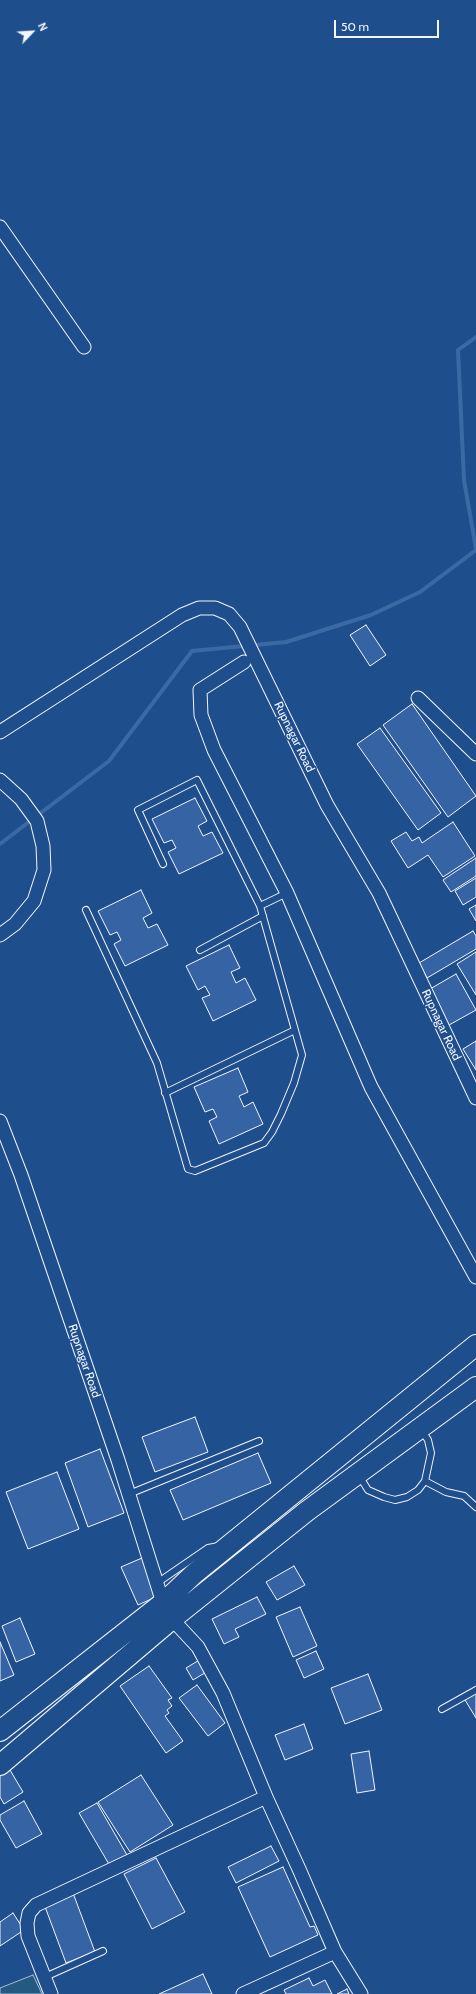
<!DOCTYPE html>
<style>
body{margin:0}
#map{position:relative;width:476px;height:1994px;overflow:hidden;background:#1f4e8c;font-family:Cabin,sans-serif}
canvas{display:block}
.north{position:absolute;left:12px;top:12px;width:40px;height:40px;-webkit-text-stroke:3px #1f4e8c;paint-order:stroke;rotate:65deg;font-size:11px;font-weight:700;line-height:16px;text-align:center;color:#f2f6ff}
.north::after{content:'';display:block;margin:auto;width:14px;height:18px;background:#f2f6ff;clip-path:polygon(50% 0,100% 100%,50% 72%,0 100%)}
.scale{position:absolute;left:334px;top:20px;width:105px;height:18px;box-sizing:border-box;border:2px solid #f2f6ff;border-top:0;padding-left:5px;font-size:12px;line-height:14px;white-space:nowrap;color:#f2f6ff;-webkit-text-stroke:3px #1f4e8c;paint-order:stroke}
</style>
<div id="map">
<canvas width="476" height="1994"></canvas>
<div class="north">N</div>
<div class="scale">50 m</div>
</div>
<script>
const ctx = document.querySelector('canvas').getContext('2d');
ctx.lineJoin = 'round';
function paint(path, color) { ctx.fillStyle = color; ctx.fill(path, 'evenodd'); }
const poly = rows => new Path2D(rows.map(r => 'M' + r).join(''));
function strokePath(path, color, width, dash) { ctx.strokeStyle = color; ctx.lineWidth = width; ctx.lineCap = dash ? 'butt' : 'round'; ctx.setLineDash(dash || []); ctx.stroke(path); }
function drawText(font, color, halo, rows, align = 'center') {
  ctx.font = font + ' Cabin,sans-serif'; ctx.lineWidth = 3; ctx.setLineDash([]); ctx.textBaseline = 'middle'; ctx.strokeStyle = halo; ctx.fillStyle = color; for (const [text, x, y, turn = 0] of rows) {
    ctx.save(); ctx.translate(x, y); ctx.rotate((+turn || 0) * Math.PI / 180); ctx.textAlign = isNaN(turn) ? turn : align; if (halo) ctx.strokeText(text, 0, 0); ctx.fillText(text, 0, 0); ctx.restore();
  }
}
const green = poly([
 [33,1975,42,1994,0,1994,0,1988,33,1975]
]);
const stream = poly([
 [476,337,458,350,464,480,476,549],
 [0,844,109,761,192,651,286,642,371,615,420,592,476,550]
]);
const building = poly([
 [366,625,386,655,370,666,350,635,366,625],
 [412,704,476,796,448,817,383,725,412,704],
 [380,728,441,813,418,830,357,744,380,728],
 [195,798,207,821,198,826,203,836,212,832,223,853,179,874,168,852,176,848,172,840,164,843,152,819,195,798],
 [453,822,475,856,443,877,428,855,408,868,391,841,406,832,412,841,419,837,422,843,453,822],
 [476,858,476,876,451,892,443,880,476,858],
 [476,878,476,897,463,905,455,891,476,878],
 [141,890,152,913,143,918,148,928,157,924,168,945,125,966,114,944,121,940,117,932,110,935,98,911,141,890],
 [476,905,476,921,469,909,476,905],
 [473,931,476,936,476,949,427,978,419,963,473,931],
 [229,945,240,968,231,972,236,983,245,978,256,1000,213,1021,202,998,210,995,205,986,198,990,186,966,229,945],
 [476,952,476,995,457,964,476,952],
 [456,974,476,1010,449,1025,430,989,456,974],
 [476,1041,476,1070,463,1049,476,1041],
 [238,1068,248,1092,239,1096,244,1107,253,1102,263,1124,219,1144,209,1121,217,1117,213,1109,205,1112,194,1087,238,1068],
 [195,1417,208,1452,155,1472,142,1437,195,1417],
 [100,1449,124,1513,88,1527,65,1463,100,1449],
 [258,1453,271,1483,183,1520,170,1490,258,1453],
 [57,1472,79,1529,28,1549,6,1492,57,1472],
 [142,1558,158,1596,138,1605,121,1567,142,1558],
 [294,1566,305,1585,277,1600,266,1582,294,1566],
 [257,1597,266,1614,235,1629,239,1637,224,1644,212,1619,257,1597],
 [300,1607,317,1646,293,1657,276,1617,300,1607],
 [20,1618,35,1654,16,1662,2,1626,20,1618],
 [0,1642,14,1675,0,1681,0,1642],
 [316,1651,324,1669,304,1678,296,1660,316,1651],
 [201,1659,208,1671,193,1680,186,1668,201,1659],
 [149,1666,172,1698,168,1700,172,1706,167,1710,169,1713,165,1716,183,1741,166,1753,120,1686,149,1666],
 [368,1674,382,1710,345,1724,331,1688,368,1674],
 [197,1685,225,1723,208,1736,179,1698,197,1685],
 [476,1693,476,1718,465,1700,476,1693],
 [304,1724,313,1749,285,1760,275,1735,304,1724],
 [369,1751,375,1790,357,1793,351,1754,369,1751],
 [10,1770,23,1792,4,1804,0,1797,0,1776,10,1770],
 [141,1775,173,1825,130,1852,98,1802,141,1775],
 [24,1801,42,1834,16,1848,0,1820,0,1815,24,1801],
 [97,1803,127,1855,110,1866,79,1813,97,1803],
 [271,1846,279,1861,236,1883,228,1867,271,1846],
 [156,1858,185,1912,152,1929,124,1874,156,1858],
 [283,1867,310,1927,314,1926,318,1935,270,1957,238,1887,283,1867],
 [73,1893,95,1952,66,1963,44,1904,73,1893],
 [13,1913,24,1930,0,1946,0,1922,13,1913],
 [203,1974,212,1994,159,1994,203,1974],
 [309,1978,313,1986,325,1980,332,1994,286,1994,284,1990,309,1978],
 [347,1989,349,1994,337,1994,347,1989]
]);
const service = poly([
 [260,906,287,893],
 [86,910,157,1063,188,1169,195,1171,264,1143,272,1132,281,1114,294,1083,302,1055,260,906,197,780,138,810,163,864],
 [200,950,263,916],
 [165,1093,295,1030],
 [425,1481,446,1492,464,1496,476,1507],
 [363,1482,368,1490,384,1497,395,1500,407,1497,418,1490,425,1481,431,1453,428,1440,422,1431],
 [129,1494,259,1441],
 [157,1583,208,1548,219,1546],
 [442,1709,476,1690],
 [45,1977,103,1951]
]);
const minor = poly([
 [0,227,84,347],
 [244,662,200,690,201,715,214,750,287,893,371,1087,476,1277],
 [418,698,476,754],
 [0,732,182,615,199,608,215,608,229,614,240,627,327,805,379,893,476,1098],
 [0,780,21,799,37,821,43,846,44,870,34,901,15,924,0,935],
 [0,1121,21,1175,118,1460,163,1603],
 [172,1619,198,1647,223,1693,266,1797,299,1869,335,1952,361,1994],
 [51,1994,28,1936,27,1923,29,1913,36,1905,266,1797],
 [243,1994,335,1952]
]);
const primary = poly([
 [0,1731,163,1603,195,1573,476,1345],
 [0,1765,172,1619,307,1511,476,1387]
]);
const streetNames = [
 ["Rupnagar Road",294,737,64],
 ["Rupnagar Road",441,1025,65],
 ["Rupnagar Road",84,1361,71]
];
paint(green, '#245a82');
strokePath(green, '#a8bbd7', 1);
strokePath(stream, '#3b69a3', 4);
paint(building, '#3563a3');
strokePath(building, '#f2f6ff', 1);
strokePath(service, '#f2f6ff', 8);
strokePath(minor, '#f2f6ff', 15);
strokePath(primary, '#f2f6ff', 22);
strokePath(service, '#1f4e8c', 6);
strokePath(minor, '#1f4e8c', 13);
strokePath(primary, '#1f4e8c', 20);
drawText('12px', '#f2f6ff', '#1f4e8c', streetNames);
</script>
